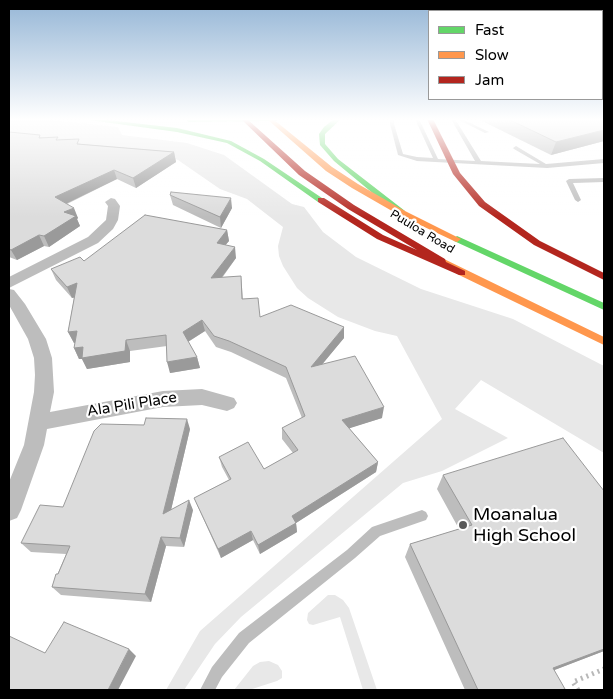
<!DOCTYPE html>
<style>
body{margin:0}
#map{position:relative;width:613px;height:699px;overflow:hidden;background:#fff;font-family:"Varela Round",sans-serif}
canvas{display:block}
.frame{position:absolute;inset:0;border:10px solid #000;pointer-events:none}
.legend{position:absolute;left:428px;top:10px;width:175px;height:90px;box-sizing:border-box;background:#fff;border:1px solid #999;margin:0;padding:6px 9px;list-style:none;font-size:15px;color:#000}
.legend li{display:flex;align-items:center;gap:10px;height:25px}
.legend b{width:25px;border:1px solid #999}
</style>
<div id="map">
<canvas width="613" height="699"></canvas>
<div class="frame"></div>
<ul class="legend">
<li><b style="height:6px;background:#63d668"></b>Fast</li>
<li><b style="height:6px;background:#ff974d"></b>Slow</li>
<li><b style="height:6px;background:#b3261e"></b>Jam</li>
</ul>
</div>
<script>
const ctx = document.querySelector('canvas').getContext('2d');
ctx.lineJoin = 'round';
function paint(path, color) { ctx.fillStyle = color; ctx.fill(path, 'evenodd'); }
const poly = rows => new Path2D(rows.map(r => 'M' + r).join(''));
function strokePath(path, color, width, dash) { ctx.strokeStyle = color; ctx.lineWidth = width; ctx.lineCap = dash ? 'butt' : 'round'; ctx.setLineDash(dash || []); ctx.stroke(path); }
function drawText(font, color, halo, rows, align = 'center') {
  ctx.font = font + ' "Varela Round",sans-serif'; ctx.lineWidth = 4.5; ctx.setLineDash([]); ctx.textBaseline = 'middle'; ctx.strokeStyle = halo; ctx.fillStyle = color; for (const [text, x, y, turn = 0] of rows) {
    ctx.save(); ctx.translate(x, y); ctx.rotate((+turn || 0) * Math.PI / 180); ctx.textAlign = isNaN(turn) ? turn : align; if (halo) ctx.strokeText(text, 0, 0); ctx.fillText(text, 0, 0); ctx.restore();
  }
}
const green = poly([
 [9,119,42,119,118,127,122,135,187,143,224,155,292,204,304,207,323,232,356,257,421,289,513,319,604,366,604,453,481,380,455,409,508,438,442,471,403,483,241,617,215,644,184,690,166,690,200,631,442,419,397,336,375,331,338,317,308,298,297,288,283,266,279,256,278,246,283,227,247,199,220,189,178,160,160,153,9,139],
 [328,595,335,595,343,600,349,608,377,690,363,690,340,617,313,625,309,624,307,620,308,613],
 [269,661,278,665,282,671,282,678,277,681,249,690,234,690,253,666,260,662]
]);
const path = poly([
 [578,690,573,682,604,669]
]);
const lane = poly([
 [390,119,394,119,394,124,403,154,417,157,433,158,415,119,419,119,438,159,475,161,451,119,455,119,481,161,540,164,514,149,513,148,516,146,546,164,604,159,604,163,547,168,417,161,398,155,390,124,390,119],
 [457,119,462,119,489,132,485,133,457,119],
 [604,178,604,182,573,183,581,200,578,202,575,200,566,181,569,179,604,178],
 [422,510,426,512,428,516,426,520,380,536,355,558,249,643,222,677,215,690,200,690,212,667,239,633,347,550,372,527,422,510]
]);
const street = poly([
 [111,198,115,199,120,206,118,220,113,229,98,243,9,288,9,277,88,237,106,220,108,206,105,202,111,198],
 [9,289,14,290,25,304,46,339,52,358,54,392,50,412,163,391,202,389,234,398,237,403,234,408,227,411,202,405,163,407,47,429,44,445,21,510,17,518,9,521,9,482,24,445,34,392,35,375,34,358,28,339,9,305,9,289]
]);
const fast = poly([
 [82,119,99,119,177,128,231,141,264,159,325,200,318,202,260,161,227,143,177,132,82,119],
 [186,119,279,119,276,121,188,122,186,119],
 [334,119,341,119,325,134,325,144,338,159,405,211,405,215,399,215,334,161,320,145,319,134,324,127,334,119],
 [457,236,604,303,604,310,454,241,453,239,457,236]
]);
const slow = poly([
 [267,119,273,119,332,167,358,184,405,211,461,239,457,242,454,241,399,215,352,188,326,171,267,119],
 [442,258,604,337,604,345,459,275,439,263,437,261,442,258]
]);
const jam = poly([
 [241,119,247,119,305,171,354,205,445,259,446,262,465,271,465,275,459,275,377,239,318,202,318,198,324,198,383,235,417,250,348,209,299,175,241,119],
 [427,119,433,119,460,173,485,202,540,241,604,273,604,280,534,245,479,206,453,174,427,119]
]);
const wall = poly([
 [478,119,604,119,604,141,551,155],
 [9,132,81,144,174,152,176,162,136,188,117,179,67,204,78,218,77,219,80,226,49,247,44,246,17,260,9,257],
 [170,195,232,208,221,228,173,205],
 [227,230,229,241,225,245,236,258,222,278,241,276,243,299,260,317,344,338,322,364,382,418,349,428,378,462,376,472,296,523,297,532,260,554,253,540,221,558,198,507,194,498,229,480,222,467,219,457,264,469,293,453,282,439,282,428,302,418,286,378,231,352,216,347,205,331,188,342,197,357,200,368,170,373,167,346,130,351,130,362,87,369,82,359,79,359,74,348,75,343,74,343,68,332,74,298,72,298,56,280,51,269,84,261],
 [190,429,171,510,193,510,184,547,166,546,151,602,61,595,52,587,66,554,31,552,21,543],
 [443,475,604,491,604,651,554,670,563,690,465,690,405,557,410,544,459,529,437,489]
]);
const shadedWall = poly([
 [604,130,604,141,551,155,556,142],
 [174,152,176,162,136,188,133,178],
 [114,170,117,179,59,207,55,197],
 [231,198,232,208,221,228,220,217],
 [74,208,78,218,77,219,80,226,49,247,44,236,64,212],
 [227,230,229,241,218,254,217,243],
 [39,235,44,246,17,260,11,250],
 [235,247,236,258,213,289,211,278],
 [77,283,82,294,72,298,67,287],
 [202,320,205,331,186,343,183,332],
 [344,327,344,338,311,378,311,367],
 [77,331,82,342,74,343,68,332],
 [126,340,130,351,130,362,87,369,82,359,79,359,74,348],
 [197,357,200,368,170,373,167,362],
 [384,407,382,418,341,431,342,420],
 [187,419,190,429,168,523,163,514],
 [378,462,376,472,296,523,297,532,260,554,258,545,292,516],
 [189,500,193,510,184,547,180,538],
 [251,531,253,540,221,558,218,549],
 [161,537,166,546,151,602,145,594],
 [129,649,136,656,118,690,108,690],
 [604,649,604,651,539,676,553,668]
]);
const building = poly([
 [508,119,604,119,604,130,556,142,508,119],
 [9,132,40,135,39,138,58,137,56,140,79,139,77,144,174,152,133,178,114,170,55,197,74,208,64,212,76,216,44,236,39,235,11,250,9,249,9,132],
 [171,192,231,198,220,217,170,195,171,192],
 [145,215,227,230,217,243,235,247,211,278,241,276,242,299,258,298,260,317,291,305,344,327,311,367,355,356,384,407,342,420,378,462,292,516,296,523,258,545,251,531,218,549,194,498,231,479,219,457,248,442,264,469,298,450,282,428,305,416,286,367,229,341,214,336,202,320,183,332,197,357,167,362,166,335,126,340,125,351,82,358,83,347,74,348,77,331,68,332,77,283,67,287,51,269,80,257,84,261,145,215],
 [146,418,187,419,163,514,189,500,180,538,161,537,145,594,52,587,56,574,58,574,70,546,21,543,40,505,63,507,94,431,101,424,144,425,146,418],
 [563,438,604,491,604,649,553,668,565,689,561,690,478,690,410,544,472,525,443,475,563,438],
 [64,622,129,649,108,690,9,690,9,636,45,653,64,622]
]);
const markers = [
 [463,525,5,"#595959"]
];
const farStreetnames = [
 ["Puuloa Road",422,232,31]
];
const streetNames = [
 ["Ala Pili Place",132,405,-9]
];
const nearPoinames = [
 ["Moanalua",473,515],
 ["High School",473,536]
];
paint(green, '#e8e8e8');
strokePath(path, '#b8b8b8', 5, [2, 4]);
paint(lane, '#bdbdbd');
paint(street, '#bdbdbd');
paint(fast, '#63d668');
paint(slow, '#ff974d');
paint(jam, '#b3261e');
paint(wall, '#bdbdbd');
paint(shadedWall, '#9a9a9a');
paint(building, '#dcdcdc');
strokePath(building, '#9a9a9a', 1);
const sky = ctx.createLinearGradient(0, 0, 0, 217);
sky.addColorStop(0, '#95b6d6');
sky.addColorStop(0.55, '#fff');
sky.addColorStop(1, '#ffffff00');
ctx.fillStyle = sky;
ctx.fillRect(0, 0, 613, 217);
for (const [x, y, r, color] of markers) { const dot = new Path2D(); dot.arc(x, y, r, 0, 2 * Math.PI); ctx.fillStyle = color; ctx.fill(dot); strokePath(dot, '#fff', 2); }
drawText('12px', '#000', '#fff', farStreetnames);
drawText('15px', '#000', '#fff', streetNames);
drawText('18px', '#000', '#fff', nearPoinames, 'left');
</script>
